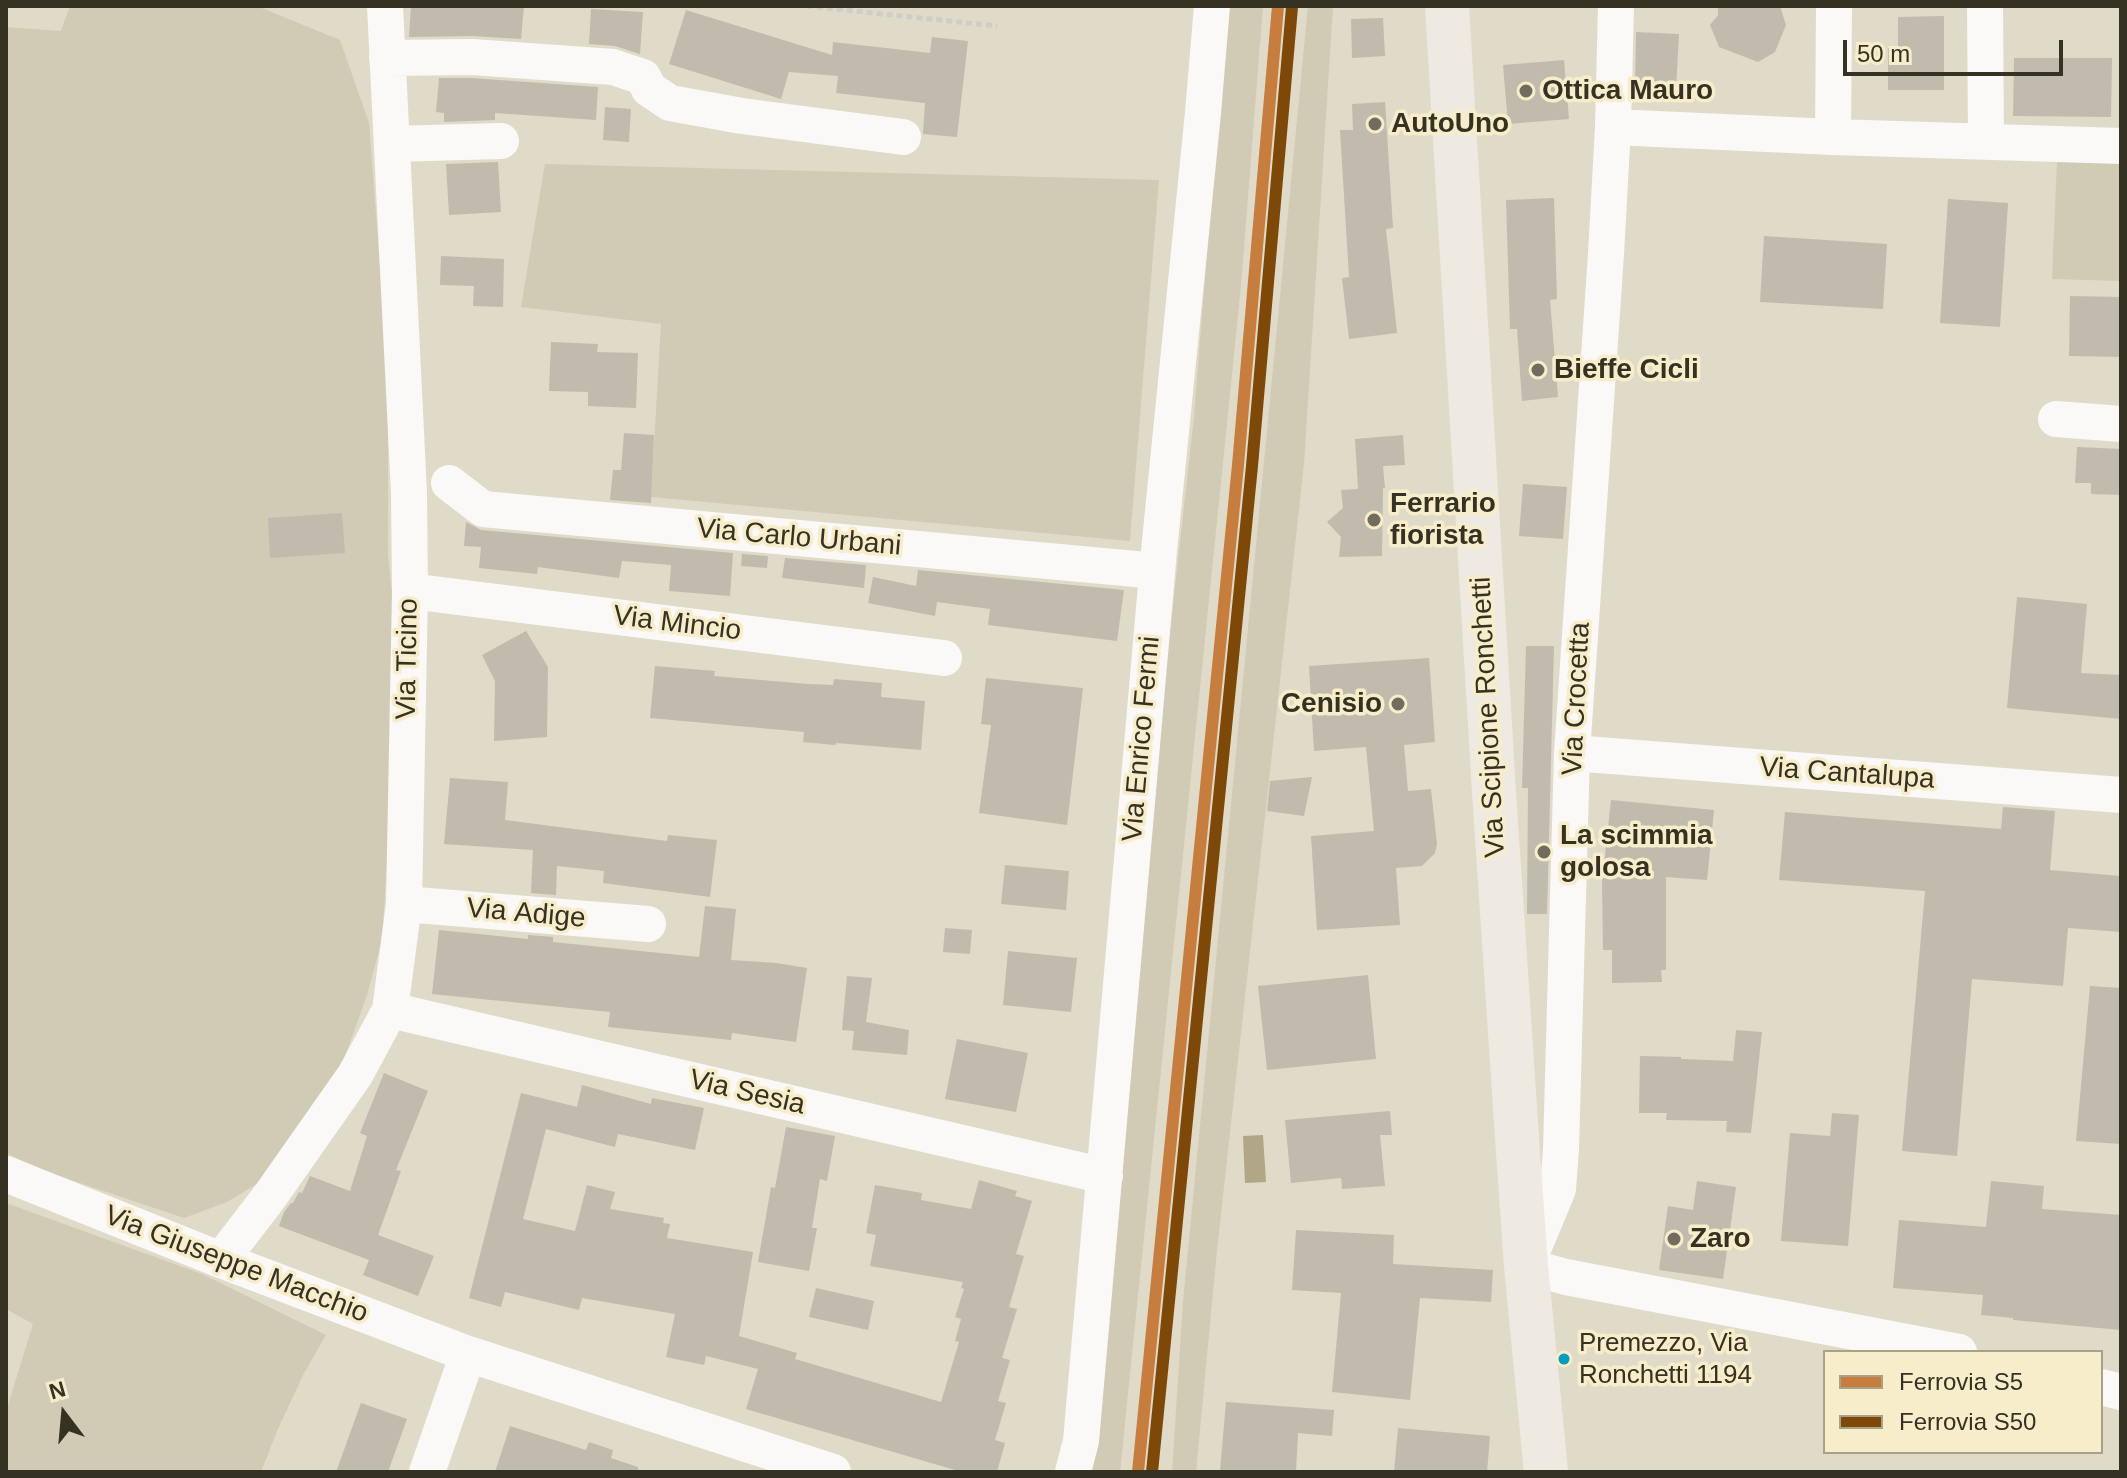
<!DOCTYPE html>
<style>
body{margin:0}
#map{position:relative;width:2127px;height:1478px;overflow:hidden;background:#e0dac8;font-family:Helvetica,sans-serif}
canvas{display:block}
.frame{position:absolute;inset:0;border:8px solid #353123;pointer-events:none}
.legend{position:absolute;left:1823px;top:1350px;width:280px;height:104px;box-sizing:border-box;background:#f8edca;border:2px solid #aaa287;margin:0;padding:10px 14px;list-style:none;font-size:24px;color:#353123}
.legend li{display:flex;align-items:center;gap:16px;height:40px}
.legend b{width:40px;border:2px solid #aaa287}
.north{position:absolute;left:24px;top:1374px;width:80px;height:80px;-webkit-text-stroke:6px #f8edca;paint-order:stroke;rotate:344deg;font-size:22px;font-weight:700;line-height:32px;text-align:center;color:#353123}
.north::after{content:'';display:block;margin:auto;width:28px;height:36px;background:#353123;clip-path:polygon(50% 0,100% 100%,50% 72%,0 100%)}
.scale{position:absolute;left:1843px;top:40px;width:220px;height:36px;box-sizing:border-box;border:4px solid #353123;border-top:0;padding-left:10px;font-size:24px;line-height:28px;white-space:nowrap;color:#353123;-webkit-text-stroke:6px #f8edca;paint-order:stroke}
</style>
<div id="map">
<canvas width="2127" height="1478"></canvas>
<div class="frame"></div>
<ul class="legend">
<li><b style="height:10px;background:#c67d3e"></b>Ferrovia S5</li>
<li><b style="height:10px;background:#7d4808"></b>Ferrovia S50</li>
</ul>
<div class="north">N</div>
<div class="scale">50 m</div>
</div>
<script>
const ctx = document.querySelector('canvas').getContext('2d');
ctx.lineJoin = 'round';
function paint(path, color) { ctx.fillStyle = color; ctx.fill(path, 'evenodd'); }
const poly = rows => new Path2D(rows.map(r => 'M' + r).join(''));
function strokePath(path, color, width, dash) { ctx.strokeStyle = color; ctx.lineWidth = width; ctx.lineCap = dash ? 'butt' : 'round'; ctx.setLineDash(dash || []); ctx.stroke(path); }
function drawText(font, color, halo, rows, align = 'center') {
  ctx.font = font + ' Helvetica,sans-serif'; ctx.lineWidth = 7; ctx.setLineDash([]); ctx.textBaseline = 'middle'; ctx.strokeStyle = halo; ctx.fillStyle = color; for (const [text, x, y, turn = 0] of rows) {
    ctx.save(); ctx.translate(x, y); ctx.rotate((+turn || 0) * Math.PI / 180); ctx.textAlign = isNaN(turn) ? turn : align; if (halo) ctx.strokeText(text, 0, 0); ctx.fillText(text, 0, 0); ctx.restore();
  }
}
const green = poly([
 [70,6,257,6,340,40,369,123,388,369,388,555,396,633,391,800,382,940,367,995,344,1059,319,1105,260,1182,227,1202,184,1218,44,1171,6,1153,6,27,61,31],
 [1228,6,1263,6,1241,286,1120,1472,1089,1472,1154,776,1194,417,1223,47],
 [1308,6,1333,6,1304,464,1217,1250,1196,1472,1172,1472,1183,1302],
 [2057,161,2121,162,2121,281,2052,279],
 [545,164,1159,180,1130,541,651,497,661,324,521,307],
 [6,1203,202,1274,326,1335,304,1373,277,1431,261,1472,6,1472,6,1412,33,1324,6,1309]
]);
const water = poly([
 [1263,1135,1266,1182,1245,1183,1243,1136]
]);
const building = poly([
 [411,6,524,6,521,39,472,36,409,37],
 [1718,6,1780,6,1786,25,1775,52,1758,62,1719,47,1710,25,1718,15],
 [591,9,643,12,640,54,615,46,589,44],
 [686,10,832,55,833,42,930,53,932,37,968,41,957,137,923,134,925,103,836,93,838,76,789,72,781,99,669,64],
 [1944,16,1944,90,1888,90,1888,48,1898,47,1898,17],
 [1383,18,1385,56,1352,58,1351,19],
 [1636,32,1679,34,1676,90,1635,88],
 [2014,58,2112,58,2111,117,2013,116],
 [1564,60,1569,119,1508,124,1503,65],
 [439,78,471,78,598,87,596,120,495,113,495,120,444,122,444,113,436,112],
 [1385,102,1393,228,1386,229,1397,333,1349,339,1342,278,1349,277,1340,130,1353,130,1352,104],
 [605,107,631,109,629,142,603,140],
 [498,162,501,212,449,215,446,164],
 [1554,198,1557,299,1550,300,1558,397,1522,401,1517,329,1510,329,1506,200],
 [1948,199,2008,203,2000,327,1940,323],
 [1764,236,1887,244,1883,309,1760,302],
 [441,256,504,259,503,307,473,306,474,286,440,285],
 [2070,296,2121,297,2121,357,2069,356],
 [551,342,598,344,597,352,638,353,636,408,588,406,588,392,549,391],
 [624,433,654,435,651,503,610,500,613,470,621,470],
 [1403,435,1405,465,1383,466,1385,488,1383,488,1382,556,1339,557,1341,537,1327,522,1343,508,1341,490,1358,489,1355,439],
 [2077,447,2121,449,2121,495,2091,494,2091,483,2075,483],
 [1523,484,1567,487,1563,539,1519,536],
 [342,513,345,553,270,558,268,518],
 [466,522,481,530,733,553,730,596,669,591,671,565,622,561,619,578,538,567,537,574,479,568,481,547,464,546],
 [742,554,768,556,767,568,741,566],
 [785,558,866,565,864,588,782,578],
 [918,570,1124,590,1117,641,988,625,990,609,937,602,935,616,868,603,873,577,916,586],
 [2017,597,2087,604,2081,673,2121,675,2121,719,2007,708],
 [526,631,548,667,547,737,494,741,495,681,482,655],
 [1526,646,1554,646,1547,914,1527,914,1528,788,1522,788],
 [1429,658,1435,742,1404,745,1408,791,1431,789,1437,844,1435,853,1422,866,1396,868,1400,925,1317,930,1311,836,1374,831,1366,747,1314,751,1309,666],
 [655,666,715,671,714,676,808,684,833,685,834,679,882,683,881,697,925,701,921,750,836,743,835,745,803,742,804,732,650,718],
 [986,678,1083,688,1067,825,979,813,991,725,981,724],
 [1312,777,1304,816,1267,811,1270,781],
 [450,778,508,782,505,820,667,841,668,835,717,840,710,897,603,883,604,871,557,866,556,895,531,893,533,850,444,844],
 [1611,800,1714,810,1707,880,1666,877,1666,970,1661,970,1662,982,1612,983,1612,950,1603,950,1602,883],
 [2003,807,2055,811,2050,870,2121,876,2121,932,2068,928,2063,986,1972,979,1957,1156,1902,1151,1925,891,1779,880,1785,812,2001,829],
 [1005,865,1069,871,1066,910,1001,904],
 [705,906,736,909,731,960,776,963,807,968,796,1042,732,1033,731,1040,608,1027,610,1012,432,994,439,930,528,939,528,935,553,937,553,942,699,957],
 [945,928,972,930,970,954,943,952],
 [1008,951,1077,958,1071,1012,1003,1005],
 [1368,975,1376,1059,1267,1070,1258,986],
 [847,976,872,978,866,1022,909,1030,907,1055,852,1050,854,1031,842,1030],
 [2090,986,2121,988,2121,1144,2076,1141],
 [1736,1030,1762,1032,1751,1133,1726,1132,1727,1121,1666,1120,1667,1113,1639,1113,1640,1056,1681,1057,1681,1059,1733,1061],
 [957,1039,1028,1053,1016,1112,945,1099],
 [384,1073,428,1091,396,1170,401,1171,378,1235,434,1256,418,1296,363,1275,369,1260,279,1226,284,1212,291,1203,293,1203,299,1192,302,1193,310,1176,350,1191,367,1136,360,1133],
 [582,1085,651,1104,652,1098,704,1108,695,1150,618,1134,615,1147,546,1129,523,1219,575,1231,587,1185,615,1192,610,1209,664,1218,663,1223,670,1224,667,1238,753,1252,739,1336,797,1353,795,1359,941,1402,959,1342,955,1341,961,1319,955,1317,964,1289,961,1288,963,1282,870,1266,876,1235,866,1233,875,1185,922,1193,921,1200,971,1209,979,1180,1017,1191,1015,1196,1032,1201,1016,1254,1024,1256,1009,1307,1017,1309,1002,1358,1010,1360,998,1401,1006,1403,995,1440,1005,1443,997,1472,962,1472,746,1409,758,1369,706,1356,704,1365,666,1357,675,1314,582,1298,579,1310,505,1292,501,1307,469,1298,521,1093,577,1107],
 [1390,1111,1392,1135,1380,1135,1385,1186,1342,1189,1341,1178,1291,1183,1285,1120],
 [1832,1113,1859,1115,1848,1246,1781,1241,1790,1133,1830,1136],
 [786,1127,835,1136,827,1181,820,1179,812,1228,817,1228,809,1271,758,1262,771,1187,775,1188],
 [1697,1181,1736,1187,1723,1279,1659,1270,1668,1206,1693,1210],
 [1991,1181,2044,1186,2042,1209,2121,1215,2121,1330,2013,1320,2013,1318,1981,1315,1983,1295,1893,1288,1899,1220,1986,1227],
 [1296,1230,1394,1235,1393,1264,1493,1270,1491,1302,1420,1298,1410,1400,1332,1392,1341,1293,1292,1290],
 [816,1288,874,1301,868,1330,809,1317],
 [1226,1402,1334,1410,1332,1436,1298,1433,1296,1472,1220,1471],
 [361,1403,407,1419,388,1472,336,1472],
 [510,1426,586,1450,589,1442,613,1450,611,1458,638,1467,638,1472,495,1472],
 [1398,1428,1490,1436,1487,1472,1394,1472]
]);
const path = poly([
 [807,6,997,26]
]);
const minor = poly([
 [1616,6,1613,127,1606,254,1572,753,1561,1149,1558,1189,1526,1266,1566,1277,1959,1352],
 [1985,6,1986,141],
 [387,58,472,57,613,67,643,77,649,89,670,103,742,116,903,137],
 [1613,127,1833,137,2121,146],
 [1833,137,1834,6],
 [392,144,501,141],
 [2056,419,2121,424],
 [449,483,483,509,1157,571],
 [410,591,944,658],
 [1572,753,2121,795],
 [404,904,648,924],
 [390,1010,1105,1176],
 [6,1174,221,1260,468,1354,833,1472],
 [221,1260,270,1196,355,1075,390,1010,404,904,410,591,409,493,385,6],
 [2101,1387,2121,1392],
 [427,1472,468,1354],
 [1073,1472,1081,1441,1159,551,1203,113,1212,6]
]);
const major = poly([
 [1447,6,1494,792,1518,1152,1526,1266,1546,1472]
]);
const rail1 = poly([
 [1138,1472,1238,465,1278,6]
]);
const rail2 = poly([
 [1152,1472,1252,466,1292,7]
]);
const markers = [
 [1526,91,8,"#716c5d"],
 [1375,124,8,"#716c5d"],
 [1538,370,8,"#716c5d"],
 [1374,520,8,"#716c5d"],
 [1398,704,8,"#716c5d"],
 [1544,852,8,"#716c5d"],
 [1674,1239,8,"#716c5d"],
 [1564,1359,7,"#059dbd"]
];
const busNames = [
 ["Premezzo, Via",1579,1344],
 ["Ronchetti 1194",1579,1376]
];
const poiNames = [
 ["Ottica Mauro",1542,91],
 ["AutoUno",1391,124],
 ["Bieffe Cicli",1554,370],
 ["Ferrario",1390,504],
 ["fiorista",1390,536],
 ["Cenisio",1382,704,"right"],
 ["La scimmia",1560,836],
 ["golosa",1560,868],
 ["Zaro",1690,1239]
];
const streetNames = [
 ["Via Carlo Urbani",799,538,5],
 ["Via Mincio",677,624,7],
 ["Via Ticino",408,659,-89],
 ["Via Crocetta",1577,699,-87],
 ["Via Scipione Ronchetti",1489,717,-93],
 ["Via Enrico Fermi",1142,739,-85],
 ["Via Cantalupa",1847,774,4],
 ["Via Adige",526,914,5],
 ["Via Sesia",747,1093,13],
 ["Via Giuseppe Macchio",236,1265,21]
];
paint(green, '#d1cab5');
paint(water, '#b1a685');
paint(building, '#c0bbac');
strokePath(path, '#cfcdc7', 5, [6, 4]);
strokePath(minor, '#faf9f7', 36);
strokePath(major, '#eeeae2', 44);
strokePath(rail1, '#c67d3e', 12);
strokePath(rail2, '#7d4808', 12);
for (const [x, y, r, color] of markers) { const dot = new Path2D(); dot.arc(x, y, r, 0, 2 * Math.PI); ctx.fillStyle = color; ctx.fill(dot); strokePath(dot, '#f8edca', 3); }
drawText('26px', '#353123', '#f8edca', busNames, 'left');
drawText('bold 28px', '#353123', '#f8edca', poiNames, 'left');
drawText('28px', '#353123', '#f8edca', streetNames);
</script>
